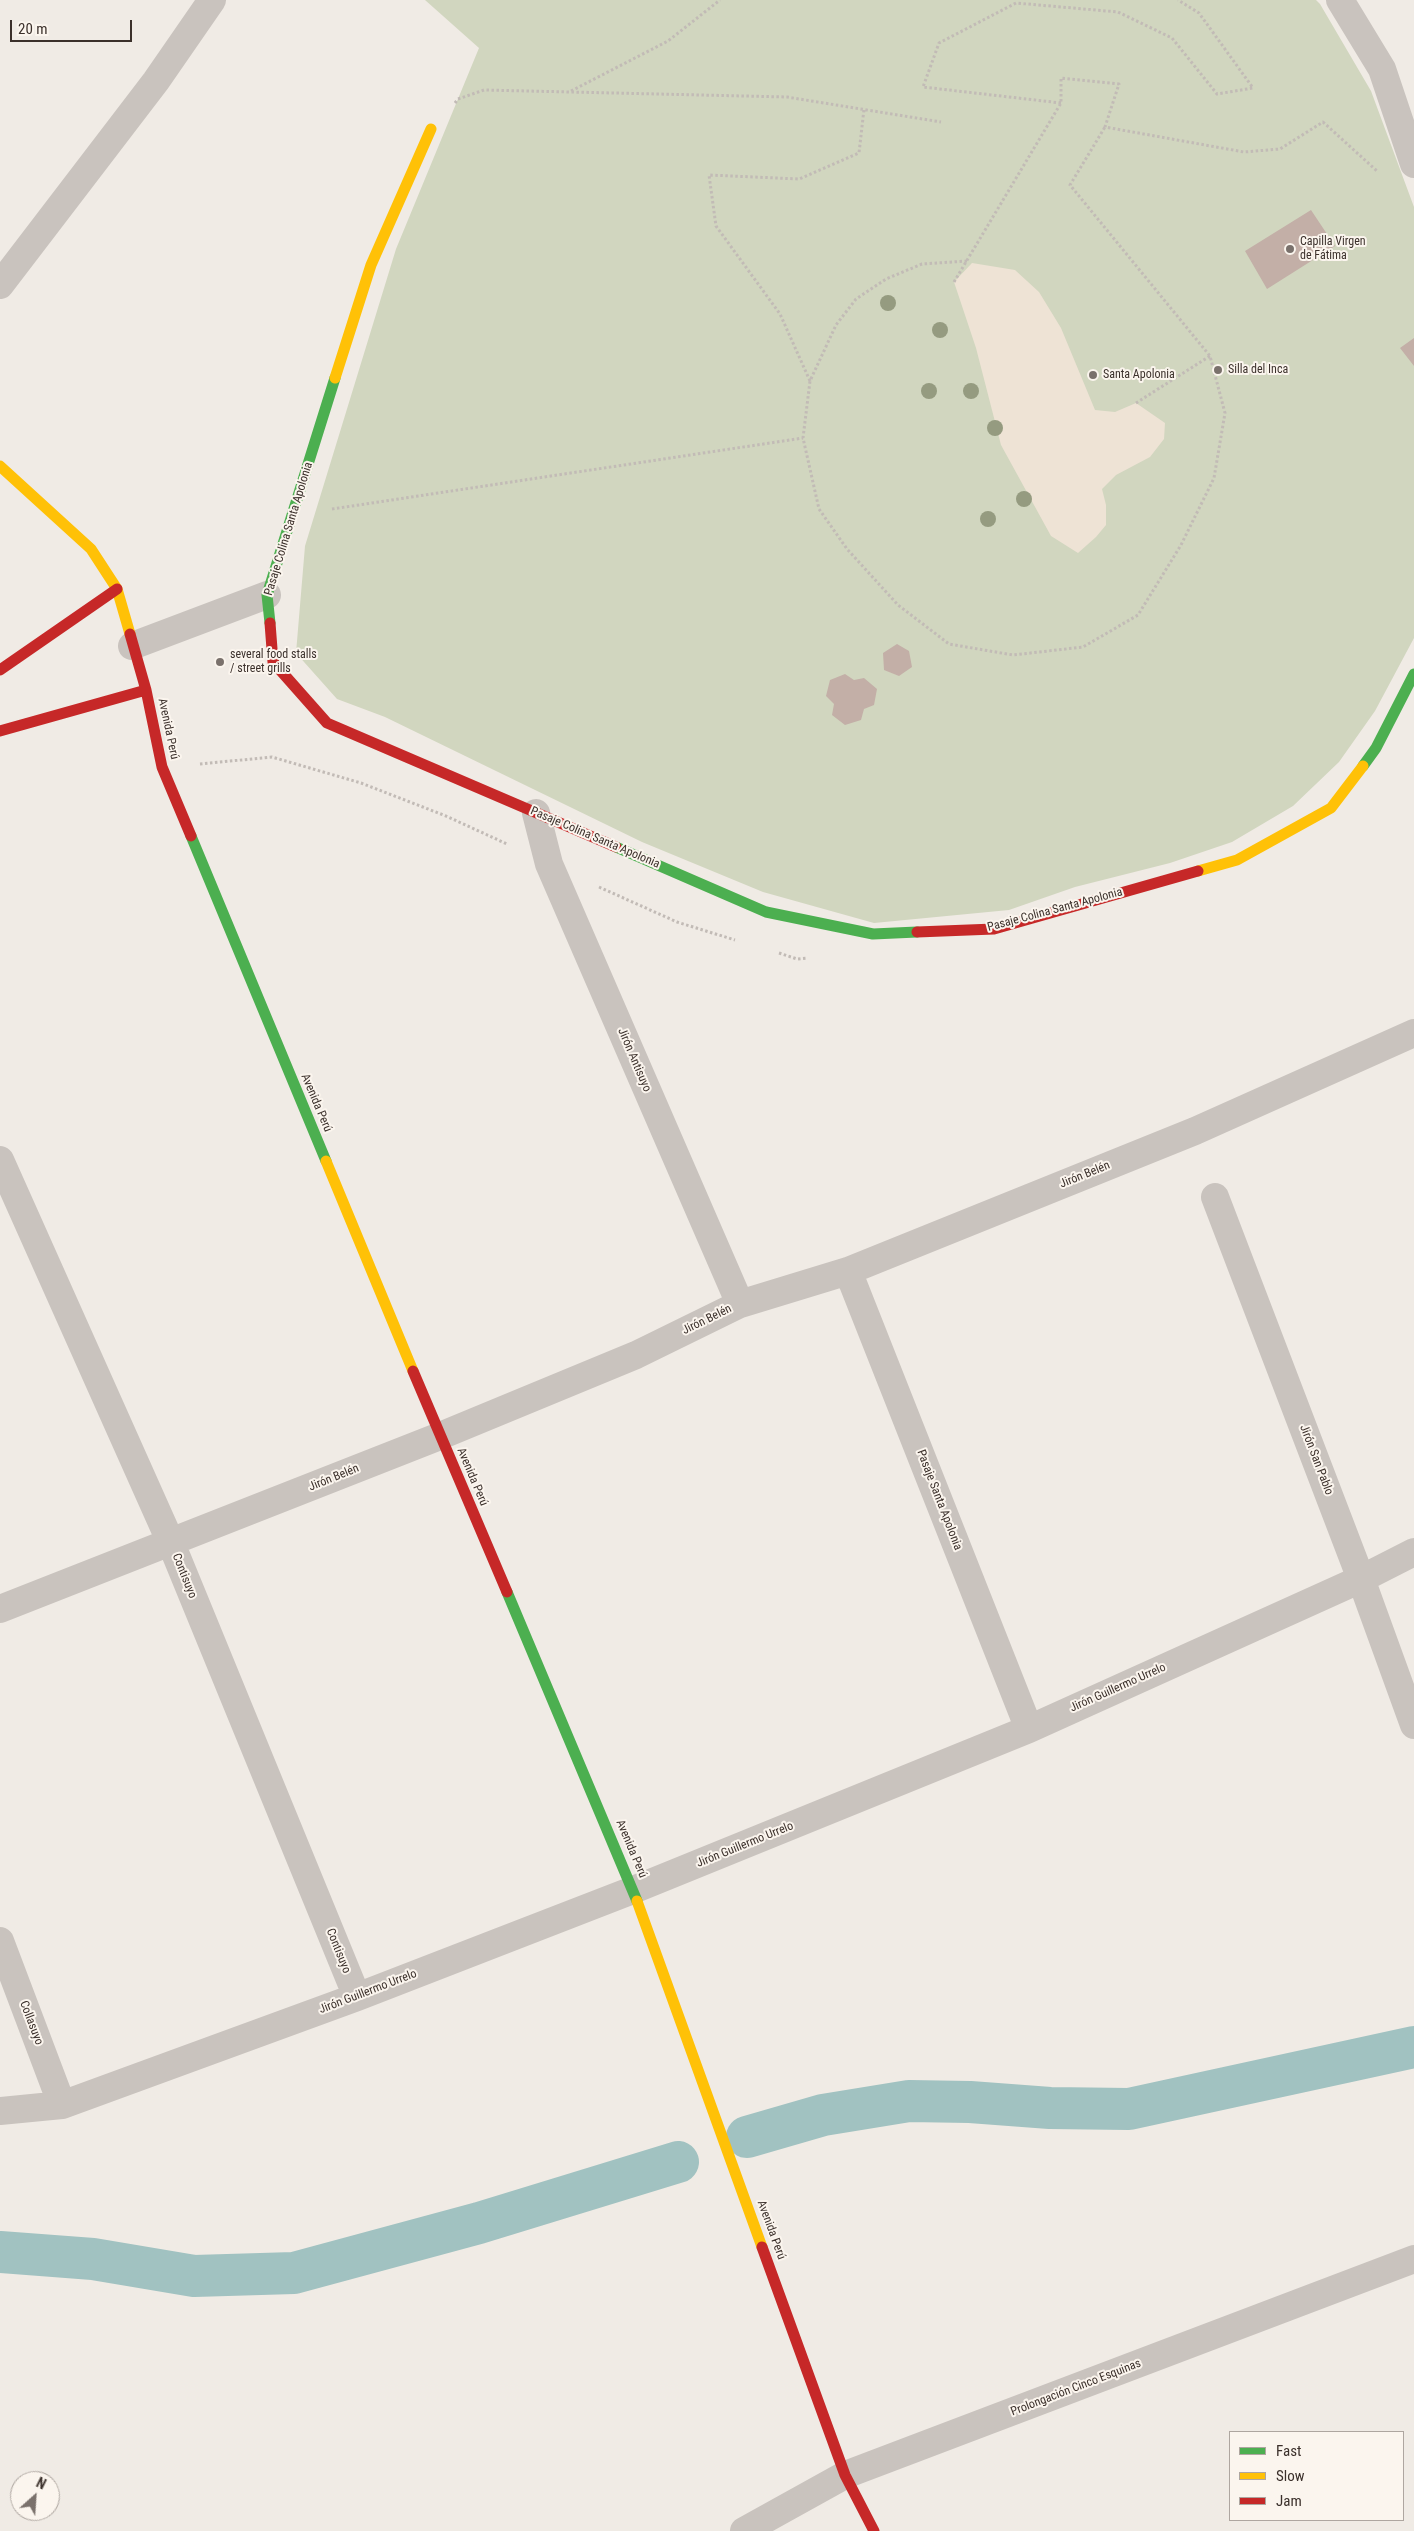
<!DOCTYPE html>
<meta charset="utf-8">
<style>
body{margin:0}
#map{position:relative;width:1414px;height:2531px;overflow:hidden;background:#f0ebe5;font-family:"Roboto Condensed",sans-serif}
canvas{display:block}
.legend{position:absolute;left:1229px;top:2431px;width:175px;height:90px;box-sizing:border-box;background:#fbf5ee;border:1px solid #aea6a0;margin:0;padding:6px 9px;list-style:none;font-size:15px;color:#3b302b}
.legend li{display:flex;align-items:center;gap:10px;height:25px}
.legend b{width:25px;border:1px solid #aea6a0}
.north{position:absolute;left:10px;top:2471px;width:50px;height:50px;box-sizing:border-box;background:#fbf5ee;border:1px solid #aea6a0;border-radius:50%;rotate:26deg;font-size:14px;font-weight:700;line-height:20px;text-align:center;color:#3b302b}
.north::after{content:'';display:block;margin:auto;width:18px;height:22px;background:#7a716c;clip-path:polygon(50% 0,100% 100%,50% 72%,0 100%)}
.scale{position:absolute;left:10px;top:20px;width:122px;height:22px;box-sizing:border-box;border:2px solid #3b302b;border-top:0;padding-left:6px;font-size:15px;line-height:18px;white-space:nowrap;color:#3b302b;-webkit-text-stroke:4px #fbf5ee;paint-order:stroke}
</style>
<div id="map">
<canvas width="1414" height="2531"></canvas>
<ul class="legend">
<li><b style="height:6px;background:#4caf50"></b>Fast</li>
<li><b style="height:6px;background:#ffc107"></b>Slow</li>
<li><b style="height:6px;background:#c62828"></b>Jam</li>
</ul>
<div class="north">N</div>
<div class="scale">20 m</div>
</div>
<script>
const ctx = document.querySelector('canvas').getContext('2d');
ctx.lineJoin = 'round';
function paint(path, color) { ctx.fillStyle = color; ctx.fill(path, 'evenodd'); }
const poly = rows => new Path2D(rows.map(r => 'M' + r).join(''));
function strokePath(path, color, width, dash) { ctx.strokeStyle = color; ctx.lineWidth = width; ctx.lineCap = dash ? 'butt' : 'round'; ctx.setLineDash(dash || []); ctx.stroke(path); }
function drawText(font, color, halo, rows, align = 'center') {
  ctx.font = font + ' "Roboto Condensed",sans-serif'; ctx.lineWidth = 4; ctx.setLineDash([]); ctx.textBaseline = 'middle'; ctx.strokeStyle = halo; ctx.fillStyle = color; for (const [text, x, y, turn = 0] of rows) {
    ctx.save(); ctx.translate(x, y); ctx.rotate((+turn || 0) * Math.PI / 180); ctx.textAlign = isNaN(turn) ? turn : align; if (halo) ctx.strokeText(text, 0, 0); ctx.fillText(text, 0, 0); ctx.restore();
  }
}
const green = poly([
 [425,0,1316,0,1320,4,1371,91,1414,207,1414,638,1375,711,1339,762,1293,806,1232,842,1170,863,1075,887,1009,910,874,923,763,892,642,842,385,717,337,699,296,653,305,546,396,249,479,48]
]);
const plaza = poly([
 [972,263,1015,270,1039,292,1061,328,1095,410,1115,412,1136,403,1165,423,1164,439,1150,457,1116,475,1102,489,1106,505,1106,525,1096,537,1078,553,1051,536,1001,445,976,348,954,282]
]);
const canal = poly([
 [747,2137,823,2115,909,2101,970,2102,1050,2108,1129,2109,1414,2047],
 [0,2252,93,2259,194,2276,294,2273,479,2223,678,2162]
]);
const building = poly([
 [1311,210,1335,246,1267,289,1245,251],
 [1414,338,1414,366,1400,348],
 [897,644,909,651,912,667,899,676,884,670,883,653],
 [845,674,854,680,864,678,877,689,874,705,864,709,861,720,845,725,832,715,834,704,826,696,830,680]
]);
const path = poly([
 [571,91,668,41,720,0],
 [455,103,458,99,484,90,787,97,941,122],
 [1061,103,923,87,939,43,1016,3,1118,12,1172,38,1217,94,1253,88,1199,13,1178,0],
 [967,261,922,264,886,279,856,299,836,325,810,381,803,438,819,509,847,549,898,605,949,644,1013,655,1083,647,1138,615,1181,545,1214,478,1225,413,1210,356,1070,185,1105,127],
 [954,282,1061,103,1061,78,1119,84,1105,127,1244,152,1280,149,1323,122,1377,171],
 [810,381,780,314,716,226,709,175,799,179,859,153,864,109],
 [1136,403,1210,356],
 [332,509,803,438],
 [200,764,272,757,361,783,446,816,507,844],
 [599,887,677,922,735,940],
 [779,953,797,959,807,958]
]);
const street = poly([
 [1340,0,1382,69,1414,164],
 [0,285,156,81,212,0],
 [132,646,267,595],
 [536,813,549,864,740,1304],
 [0,1160,171,1543,357,1997],
 [1215,1197,1361,1579,1414,1725],
 [848,1271,1029,1729],
 [0,1609,440,1436,636,1355,740,1304,848,1271,1195,1131,1414,1033],
 [0,1941,62,2105],
 [0,2111,62,2105,357,1997,633,1890,1029,1729,1361,1579,1414,1552],
 [744,2531,845,2475,1414,2259]
]);
const fast = poly([
 [270,623,267,595,335,378],
 [1363,766,1376,748,1414,674],
 [191,836,326,1161],
 [616,847,766,912,873,934,917,932],
 [507,1592,637,1901]
]);
const slow = poly([
 [335,378,371,265,431,129],
 [0,466,91,549,117,589,130,634],
 [1198,871,1237,860,1331,808,1363,766],
 [326,1161,413,1371],
 [637,1901,762,2247]
]);
const jam = poly([
 [270,623,273,662,327,723,616,847],
 [130,634,146,690,162,767,191,836],
 [0,670,117,589],
 [0,731,146,690],
 [917,932,994,929,1198,871],
 [413,1371,507,1592],
 [762,2247,845,2475,874,2531]
]);
const trees = [
 [888,303],
 [940,330],
 [929,391],
 [971,391],
 [995,428],
 [1024,499],
 [988,519]
];
const markers = [
 [1290,249,5,"#7a716c"],
 [1218,370,5,"#7a716c"],
 [1093,375,5,"#7a716c"],
 [220,662,5,"#7a716c"]
];
const poiNames = [
 ["Capilla Virgen",1300,242],
 ["de Fátima",1300,256],
 ["Silla del Inca",1228,370],
 ["Santa Apolonia",1103,375],
 ["several food stalls",230,655],
 ["/ street grills",230,669]
];
const streetNames = [
 ["Pasaje Colina Santa Apolonia",289,529,-73],
 ["Avenida Perú",168,729,78],
 ["Pasaje Colina Santa Apolonia",595,838,23],
 ["Pasaje Colina Santa Apolonia",1055,910,-15],
 ["Jirón Antisuyo",634,1060,67],
 ["Avenida Perú",316,1103,67],
 ["Jirón Belén",1085,1175,-22],
 ["Jirón Belén",707,1320,-26],
 ["Jirón San Pablo",1316,1460,69],
 ["Avenida Perú",472,1477,67],
 ["Jirón Belén",334,1478,-22],
 ["Pasaje Santa Apolonia",939,1500,69],
 ["Contisuyo",184,1576,68],
 ["Jirón Guillermo Urrelo",1118,1688,-24],
 ["Jirón Guillermo Urrelo",745,1845,-22],
 ["Avenida Perú",631,1849,67],
 ["Contisuyo",338,1951,68],
 ["Jirón Guillermo Urrelo",368,1992,-21],
 ["Collasuyo",31,2023,69],
 ["Avenida Perú",771,2230,70],
 ["Prolongación Cinco Esquinas",1076,2388,-21]
];
paint(green, '#d1d6bf');
paint(plaza, '#eee3d5');
strokePath(canal, '#a1c2c1', 42);
paint(building, '#c3afa7');
strokePath(path, '#c2bbb6', 3, [2.5, 2.5]);
strokePath(street, '#c9c3be', 28);
strokePath(fast, '#4caf50', 11);
strokePath(slow, '#ffc107', 11);
strokePath(jam, '#c62828', 11);
ctx.fillStyle = '#959b80';
for (const [x, y] of trees) { ctx.beginPath(); ctx.arc(x, y, 8, 0, 2 * Math.PI); ctx.fill(); }
for (const [x, y, r, color] of markers) { const dot = new Path2D(); dot.arc(x, y, r, 0, 2 * Math.PI); ctx.fillStyle = color; ctx.fill(dot); strokePath(dot, '#fbf5ee', 2); }
drawText('12px', '#3b302b', '#fbf5ee', poiNames, 'left');
drawText('12px', '#3b302b', '#fbf5ee', streetNames);
</script>
